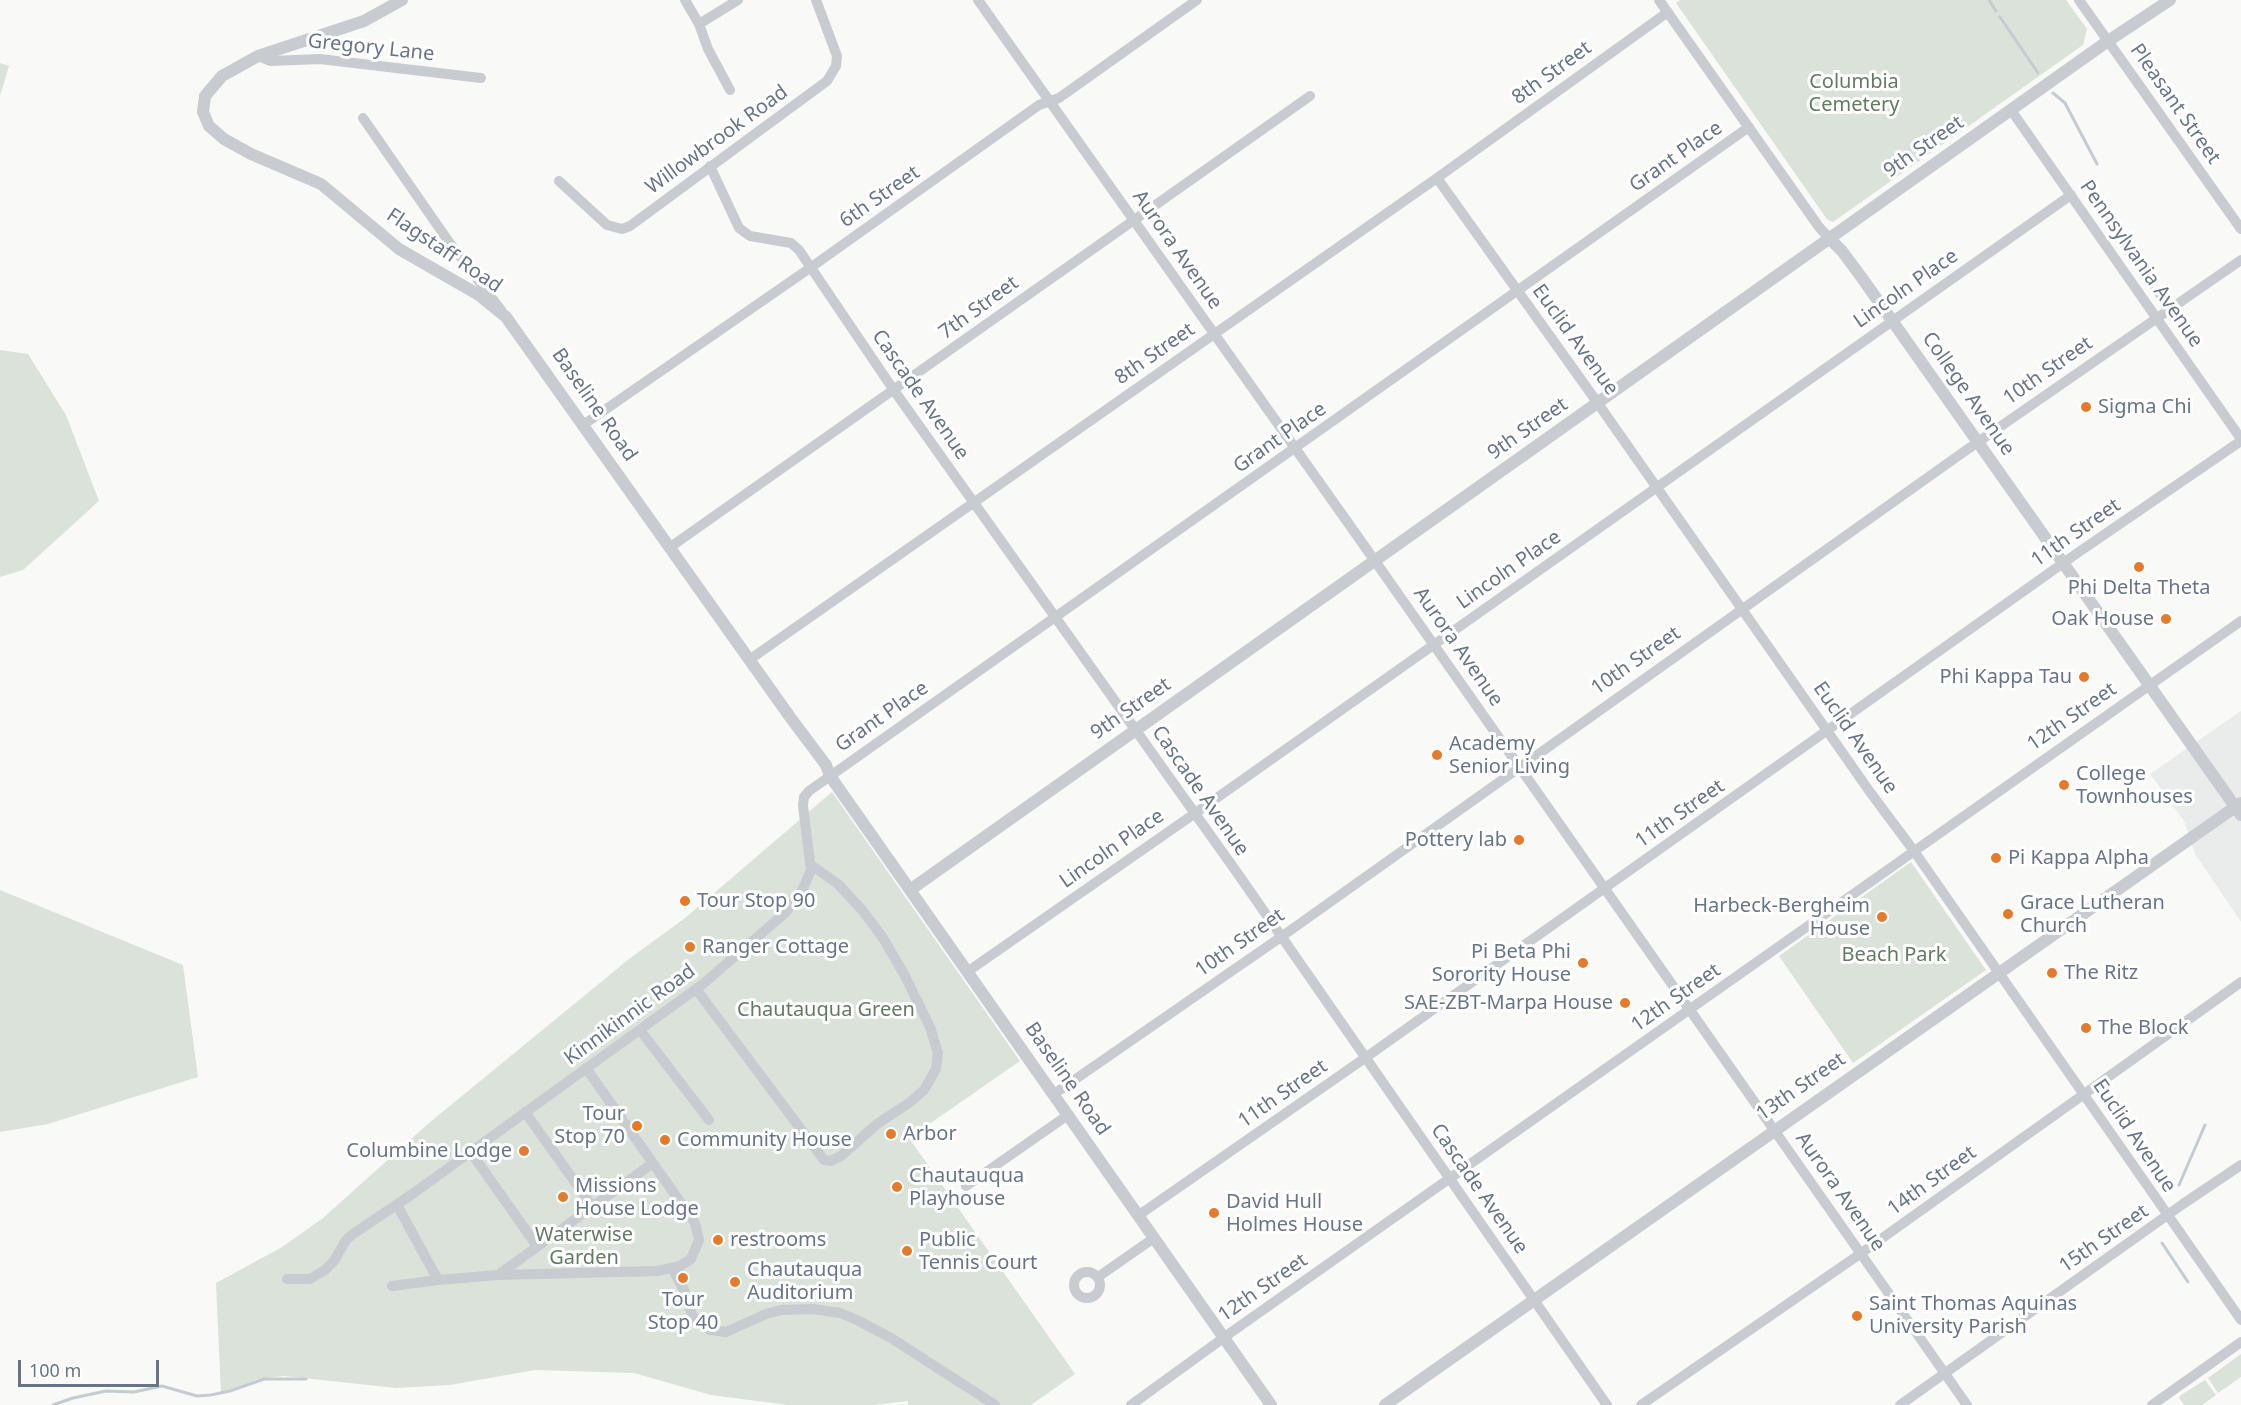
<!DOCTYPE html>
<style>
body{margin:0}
#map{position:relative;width:2241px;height:1405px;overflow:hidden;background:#f9faf8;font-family:"Noto Sans",sans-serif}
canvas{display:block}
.scale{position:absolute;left:18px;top:1360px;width:141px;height:27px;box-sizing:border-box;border:3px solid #697489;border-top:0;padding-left:8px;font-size:18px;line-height:21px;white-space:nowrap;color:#697489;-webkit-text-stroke:4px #fff;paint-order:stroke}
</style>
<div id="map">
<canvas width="2241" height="1405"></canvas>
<div class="scale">100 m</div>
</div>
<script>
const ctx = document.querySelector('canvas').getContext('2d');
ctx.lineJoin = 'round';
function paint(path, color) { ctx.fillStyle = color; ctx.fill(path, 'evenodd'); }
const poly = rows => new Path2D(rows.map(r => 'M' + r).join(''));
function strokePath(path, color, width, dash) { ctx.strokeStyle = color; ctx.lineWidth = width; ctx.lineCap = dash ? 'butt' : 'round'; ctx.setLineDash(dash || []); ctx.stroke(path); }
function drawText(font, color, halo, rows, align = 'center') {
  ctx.font = font + ' "Noto Sans",sans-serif'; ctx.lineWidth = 6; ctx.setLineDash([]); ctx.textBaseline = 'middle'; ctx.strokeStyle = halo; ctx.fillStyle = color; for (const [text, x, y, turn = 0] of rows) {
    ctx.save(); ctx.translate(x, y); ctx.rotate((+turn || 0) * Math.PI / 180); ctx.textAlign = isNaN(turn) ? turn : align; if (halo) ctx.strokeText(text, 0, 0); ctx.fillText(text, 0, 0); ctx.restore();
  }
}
const built = poly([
 [2241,711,2241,922,2195,854,2184,821,2150,774]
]);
const green = poly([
 [1680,0,2066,0,2087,29,2083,45,1833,222,1828,220,1824,215,1676,3],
 [0,63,9,66,0,96],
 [0,350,28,354,66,415,99,501,23,570,0,577],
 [832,792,1020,1061,909,1138,1075,1374,1031,1405,908,1405,908,1401,874,1405,788,1405,711,1395,634,1373,535,1370,450,1385,396,1388,284,1376,258,1379,221,1394,216,1283,282,1247,323,1218,429,1123,629,959,685,918],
 [1911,862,1986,970,1853,1063,1779,956],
 [0,890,183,965,198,1077,48,1124,0,1132],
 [2241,1354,2241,1377,2218,1393,2208,1378],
 [2205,1380,2216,1395,2202,1405,2184,1405,2179,1398,2181,1395]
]);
const stream = poly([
 [1989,0,1996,11],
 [2000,17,2038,73],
 [2053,93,2065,103,2097,164],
 [2101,210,2103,221,2163,304],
 [2171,316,2185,336],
 [2179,1185,2205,1125],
 [2162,1243,2188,1282],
 [53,1405,73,1398,106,1391,134,1392,162,1386,197,1396,211,1395,230,1391,264,1379,306,1379]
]);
const minor = poly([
 [685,0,699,24,708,49,730,90],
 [978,0,1375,561,1967,1405],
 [1659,0,1819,227,1830,239],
 [2079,0,2241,229],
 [699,24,738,0],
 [258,56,270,61,320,59,481,78],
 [2011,110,2241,439],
 [363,118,449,242,501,310],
 [710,166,739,228,750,236,791,243,799,250,893,389,1238,874,1607,1405],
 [1437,178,1592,395,1870,792,1914,851,2241,1320],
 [559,181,607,225,622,229,630,226,827,81,836,66,837,56,816,0],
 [583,425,810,268,1039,105,1059,98,1197,0],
 [669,548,1310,96],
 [749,660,1437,178,1668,12],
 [967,972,1194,814,2071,195],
 [696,989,824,1160,831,1161,841,1156,877,1124,909,1103,924,1090,936,1069,938,1053,930,1027,905,976,883,938,863,911,838,884,811,865],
 [640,1030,709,1120],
 [1054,1094,1281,937,1965,451,2241,260],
 [525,1112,592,1206],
 [470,1151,537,1246],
 [966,1186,1068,1115],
 [397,1205,438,1280],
 [1139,1215,1365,1058,2076,554,2241,441],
 [672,1268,684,1290,692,1315,697,1322,710,1330,726,1332,766,1314,781,1310,813,1309,840,1313,857,1320,891,1338,995,1405],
 '1074 1285a13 13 0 1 1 26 0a13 13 0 1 1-26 0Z',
 [498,1275,653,1163],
 [1098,1277,1154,1238],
 [287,1279,310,1279,325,1270,334,1261,346,1240,353,1234,411,1195,703,984,785,913,801,893,811,870,803,806,804,797,809,791,1749,127],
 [392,1286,438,1280,498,1275,657,1271,680,1266,691,1259,699,1240,695,1223,586,1068],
 [1131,1405,1233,1331,2241,621],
 [1641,1405,1860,1254,2241,982],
 [1900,1405,2183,1204,2241,1165],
 [2152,1405,2241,1342]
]);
const tertiary = poly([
 [402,0,364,21,258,56,222,76,205,96,203,112,209,126,224,139,251,154,321,184,399,249,479,295,506,317,790,717,826,765,830,776,910,890,1271,1405],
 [1830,239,1842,251,1862,278,2241,815],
 [910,890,2108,41,2170,0],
 [1385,1405,2241,803]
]);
const markers = [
 [2086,407,6,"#e57a2d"],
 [2139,567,6,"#e57a2d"],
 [2166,619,6,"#e57a2d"],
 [2084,677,6,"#e57a2d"],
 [1437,755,6,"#e57a2d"],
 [2064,785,6,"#e57a2d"],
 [1519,840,6,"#e57a2d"],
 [1996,858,6,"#e57a2d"],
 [685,901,6,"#e57a2d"],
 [2008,914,6,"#e57a2d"],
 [1882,917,6,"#e57a2d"],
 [690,947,6,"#e57a2d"],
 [1583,963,6,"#e57a2d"],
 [2052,973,6,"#e57a2d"],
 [1625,1003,6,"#e57a2d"],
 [2086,1028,6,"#e57a2d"],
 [637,1126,6,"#e57a2d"],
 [891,1134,6,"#e57a2d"],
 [665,1140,6,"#e57a2d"],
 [524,1151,6,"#e57a2d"],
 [897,1187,6,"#e57a2d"],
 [563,1197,6,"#e57a2d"],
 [1214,1213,6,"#e57a2d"],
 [718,1240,6,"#e57a2d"],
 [907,1251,6,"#e57a2d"],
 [683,1278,6,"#e57a2d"],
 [735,1282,6,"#e57a2d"],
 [1857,1316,6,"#e57a2d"]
];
const streetNames = [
 ["Gregory Lane",371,48,6],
 ["8th Street",1552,73,-36],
 ["Pleasant Street",2175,104,55],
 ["Willowbrook Road",717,140,-36],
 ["9th Street",1924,147,-35],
 ["Grant Place",1676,157,-35],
 ["6th Street",880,197,-35],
 ["Aurora Avenue",1177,250,55],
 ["Flagstaff Road",444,251,34],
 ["Pennsylvania Avenue",2141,264,55],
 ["Lincoln Place",1906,289,-35],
 ["7th Street",979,308,-36],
 ["Euclid Avenue",1575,340,54],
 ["8th Street",1155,354,-35],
 ["10th Street",2048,371,-35],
 ["College Avenue",1968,394,55],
 ["Cascade Avenue",920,395,55],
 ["Baseline Road",594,405,55],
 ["9th Street",1528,429,-35],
 ["Grant Place",1280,438,-35],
 ["11th Street",2076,533,-35],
 ["Lincoln Place",1509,570,-35],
 ["Aurora Avenue",1458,647,55],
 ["10th Street",1636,661,-35],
 ["9th Street",1131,709,-35],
 ["Grant Place",882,717,-35],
 ["12th Street",2072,717,-35],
 ["Euclid Avenue",1855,738,55],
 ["Cascade Avenue",1200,791,55],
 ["11th Street",1680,814,-35],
 ["Lincoln Place",1112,849,-35],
 ["10th Street",1240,943,-35],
 ["12th Street",1676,998,-35],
 ["Kinnikinnic Road",630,1015,-36],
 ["Baseline Road",1067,1079,55],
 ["13th Street",1801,1087,-35],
 ["11th Street",1283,1094,-35],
 ["Euclid Avenue",2134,1136,56],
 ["14th Street",1932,1181,-36],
 ["Cascade Avenue",1479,1189,55],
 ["Aurora Avenue",1840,1192,55],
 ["15th Street",2104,1239,-35],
 ["12th Street",1263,1288,-35]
];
const parkNames = [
 ["Columbia",1854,82],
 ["Cemetery",1854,105],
 ["Beach Park",1894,955],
 ["Chautauqua Green",826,1010],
 ["Waterwise",584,1235],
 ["Garden",584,1258]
];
const poiNames = [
 ["Sigma Chi",2098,407],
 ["Phi Delta Theta",2139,588,"center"],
 ["Oak House",2154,619,"right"],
 ["Phi Kappa Tau",2072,677,"right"],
 ["Academy",1449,744],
 ["Senior Living",1449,767],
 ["College",2076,774],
 ["Townhouses",2076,797],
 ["Pottery lab",1507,840,"right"],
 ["Pi Kappa Alpha",2008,858],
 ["Tour Stop 90",697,901],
 ["Grace Lutheran",2020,903],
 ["Church",2020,926],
 ["Harbeck-Bergheim",1870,906,"right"],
 ["House",1870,929,"right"],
 ["Ranger Cottage",702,947],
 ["Pi Beta Phi",1571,952,"right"],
 ["Sorority House",1571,975,"right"],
 ["The Ritz",2064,973],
 ["SAE-ZBT-Marpa House",1613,1003,"right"],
 ["The Block",2098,1028],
 ["Tour",625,1114,"right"],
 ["Stop 70",625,1137,"right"],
 ["Arbor",903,1134],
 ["Community House",677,1140],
 ["Columbine Lodge",512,1151,"right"],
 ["Chautauqua",909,1176],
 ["Playhouse",909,1199],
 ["Missions",575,1186],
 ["House Lodge",575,1209],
 ["David Hull",1226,1202],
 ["Holmes House",1226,1225],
 ["restrooms",730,1240],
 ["Public",919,1240],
 ["Tennis Court",919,1263],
 ["Chautauqua",747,1270],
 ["Auditorium",747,1293],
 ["Tour",683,1300,"center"],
 ["Stop 40",683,1323,"center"],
 ["Saint Thomas Aquinas",1869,1304],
 ["University Parish",1869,1327]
];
paint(built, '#eaebeb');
paint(green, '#dae2d9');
strokePath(stream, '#c5cbd2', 3);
strokePath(minor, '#c8cbcf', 10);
strokePath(tertiary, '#c8cbcf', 12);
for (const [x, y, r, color] of markers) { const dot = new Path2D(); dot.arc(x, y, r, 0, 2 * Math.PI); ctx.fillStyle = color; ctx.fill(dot); strokePath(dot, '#fff', 2); }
drawText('20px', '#697489', '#fff', streetNames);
drawText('20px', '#647a64', '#fff', parkNames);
drawText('20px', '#697489', '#fff', poiNames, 'left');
</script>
